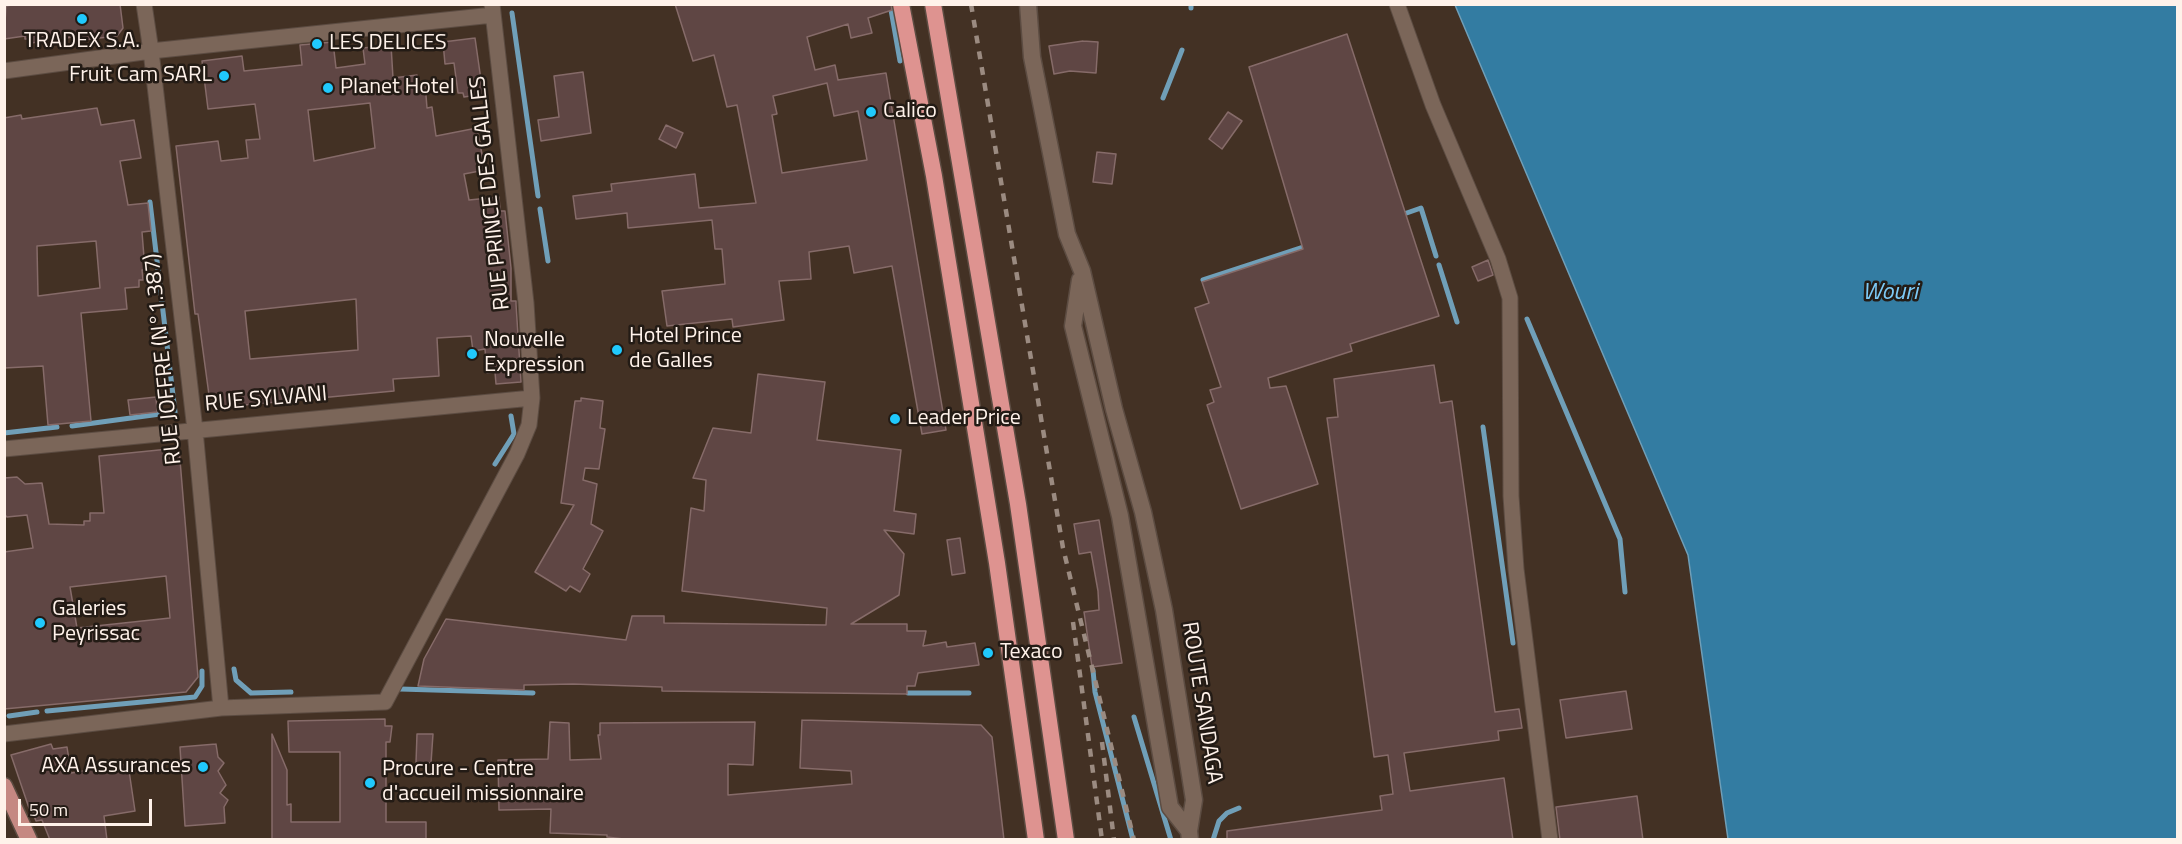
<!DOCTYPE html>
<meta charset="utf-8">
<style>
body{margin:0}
#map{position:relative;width:2182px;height:844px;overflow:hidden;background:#433124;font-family:"Titillium Web",sans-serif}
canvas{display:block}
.frame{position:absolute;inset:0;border:6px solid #fff2ea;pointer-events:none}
.scale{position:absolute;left:18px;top:799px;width:134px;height:27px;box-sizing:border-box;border:3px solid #fff2ea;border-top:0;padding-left:8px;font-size:18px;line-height:21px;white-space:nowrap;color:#fff2ea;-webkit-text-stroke:4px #231b15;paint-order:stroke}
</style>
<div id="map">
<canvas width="2182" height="844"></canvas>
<div class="frame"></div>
<div class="scale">50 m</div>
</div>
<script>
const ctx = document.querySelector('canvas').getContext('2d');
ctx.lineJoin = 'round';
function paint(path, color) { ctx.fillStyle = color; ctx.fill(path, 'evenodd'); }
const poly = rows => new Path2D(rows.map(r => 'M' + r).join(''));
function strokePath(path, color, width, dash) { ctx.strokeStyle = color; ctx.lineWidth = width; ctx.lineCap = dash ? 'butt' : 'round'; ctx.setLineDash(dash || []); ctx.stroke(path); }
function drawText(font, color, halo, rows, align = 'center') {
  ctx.font = font + ' "Titillium Web",sans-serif'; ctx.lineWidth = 5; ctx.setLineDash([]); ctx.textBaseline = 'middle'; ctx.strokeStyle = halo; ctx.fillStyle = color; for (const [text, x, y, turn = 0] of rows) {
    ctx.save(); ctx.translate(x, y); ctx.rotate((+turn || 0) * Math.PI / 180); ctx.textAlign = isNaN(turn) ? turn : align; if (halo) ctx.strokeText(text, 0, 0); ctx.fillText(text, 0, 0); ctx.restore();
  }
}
const water = poly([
 [1455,5,2177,5,2177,839,1728,839,1688,555,1455,5]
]);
const stream = poly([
 [890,4,900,61],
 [1191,8,1191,4],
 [512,13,538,196],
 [1163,98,1182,50],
 [540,209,548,261],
 [1401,215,1421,208,1436,256],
 [1439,265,1457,322],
 [1203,280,1307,246],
 [1527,319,1620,539,1625,592],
 [72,426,175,412,150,202],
 [1483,427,1513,643],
 [4,433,57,427],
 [495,464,514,434,511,416],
 [234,669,236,680,251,693,291,692],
 [1093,670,1095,692,1133,840],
 [400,689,533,693],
 [908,693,969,693],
 [47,711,195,697,202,686,202,671],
 [9,716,37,712],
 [1134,717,1171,840],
 [1213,840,1219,821,1227,813,1239,808]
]);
const building = poly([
 [17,4,120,4,123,28,117,36,74,41,73,37,31,43,31,39,25,39,25,36,4,39,6,6,17,4],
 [675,4,891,4,892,10,868,18,872,33,851,38,848,24,807,37,815,70,835,65,838,80,886,73,946,430,922,434,892,266,854,273,849,246,809,252,811,279,779,281,784,320,733,327,732,319,667,326,662,291,725,284,722,249,715,249,712,220,628,228,627,213,576,219,573,196,612,191,611,184,695,174,699,208,756,203,737,105,727,107,714,55,693,61,675,4],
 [827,83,834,116,858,111,867,160,782,173,772,115,777,114,773,96,827,83],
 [1347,34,1439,316,1350,344,1352,351,1268,378,1270,388,1286,386,1318,484,1241,509,1207,405,1214,402,1210,390,1221,387,1195,308,1209,303,1202,282,1303,249,1249,67,1347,34],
 [475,38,483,94,464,97,463,93,458,93,454,63,445,64,443,42,475,38],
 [1083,41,1098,42,1096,73,1070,71,1054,74,1049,46,1083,41],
 [333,42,336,68,365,64,363,48,391,45,393,78,417,75,418,83,425,83,427,108,432,107,436,136,477,128,485,170,464,174,469,200,499,197,500,211,505,211,511,268,511,301,516,301,516,304,521,382,496,384,495,372,487,373,485,349,473,351,471,336,437,338,439,376,393,379,394,391,223,407,209,395,198,314,195,314,176,146,218,141,221,161,248,158,246,140,260,139,255,104,208,109,202,61,242,56,244,71,302,65,300,45,333,42],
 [370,103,375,148,314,161,308,110,370,103],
 [356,299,358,350,250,359,245,311,356,299],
 [583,72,591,133,541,141,538,120,559,117,554,76,583,72],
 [97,108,101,125,134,120,141,158,120,161,128,205,148,203,151,231,142,232,145,270,142,270,143,280,139,280,139,287,125,288,127,309,81,313,91,421,48,425,43,366,4,368,4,118,21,115,22,119,97,108],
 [96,241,100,288,38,296,37,246,96,241],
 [1228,112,1242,121,1222,149,1209,139,1228,112],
 [666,125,683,133,676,148,659,139,666,125],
 [1097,152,1116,154,1112,184,1093,182,1097,152],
 [1488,260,1493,275,1478,281,1472,267,1488,260],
 [1434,365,1440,403,1452,401,1495,712,1519,709,1522,728,1498,731,1499,740,1404,753,1410,791,1504,778,1513,840,1227,840,1227,831,1382,810,1380,796,1393,794,1388,755,1374,757,1327,418,1338,417,1334,379,1434,365],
 [758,374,825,382,817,440,901,450,894,511,916,514,914,534,884,530,904,554,899,595,851,624,907,624,907,631,926,631,923,646,946,642,947,647,975,643,979,665,918,673,915,686,907,686,907,694,662,691,662,687,573,684,524,685,524,690,418,686,424,659,446,619,626,640,632,616,664,616,664,623,826,625,827,608,682,591,691,508,704,511,706,480,693,478,713,428,751,433,758,374],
 [156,397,157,412,130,415,128,400,156,397],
 [581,398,603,401,600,428,605,429,599,469,585,468,583,480,597,484,591,524,603,531,583,569,590,574,580,592,570,586,566,591,535,572,574,505,561,503,575,401,581,401,581,398],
 [179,448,198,677,186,692,4,709,4,552,33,548,27,515,7,517,4,514,4,478,17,477,25,484,42,483,49,524,84,525,84,521,90,521,90,513,104,513,99,456,179,448],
 [166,576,170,618,77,628,70,587,166,576],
 [1099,520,1122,663,1092,667,1084,612,1099,610,1098,591,1091,552,1079,554,1074,524,1099,520],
 [960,538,965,573,952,575,947,540,960,538],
 [1626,691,1632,729,1566,738,1560,700,1626,691],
 [385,719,385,726,392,726,390,742,386,742,386,822,426,822,426,840,272,840,272,734,287,770,287,805,291,804,291,822,340,822,340,752,289,752,288,721,385,719],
 [802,720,981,725,992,737,1004,840,632,840,607,837,607,835,550,833,551,809,499,810,498,760,548,759,550,722,569,723,570,760,601,759,598,735,600,735,600,723,755,722,753,765,728,764,728,795,852,784,851,771,800,768,802,720],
 [417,734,433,734,431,763,416,763,417,734],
 [51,744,53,749,67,747,71,773,128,764,135,811,104,816,107,840,50,840,42,820,36,821,31,808,29,808,11,755,51,744],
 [216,744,218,757,224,763,218,771,226,785,220,793,228,800,224,807,225,823,185,826,180,747,216,744],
 [1637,796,1643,840,1560,840,1556,807,1637,796]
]);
const minor = poly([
 [144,4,151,51,195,430,221,708],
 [1397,4,1433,105,1498,259,1510,298,1511,496,1516,569,1550,840],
 [4,71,151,51,493,15],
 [4,449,532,398],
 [4,734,221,708,385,702,517,454,529,425,532,398,526,303,492,4]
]);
const tertiary = poly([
 [1028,4,1032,57,1067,234,1082,271,1114,409,1143,512,1164,610,1194,800,1189,831,1190,840],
 [1080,280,1073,326,1120,516,1170,807,1189,831]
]);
const primary = poly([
 [4,786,29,840]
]);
const trunk = poly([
 [901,4,934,176,997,563,1036,840],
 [933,4,1018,504,1066,840]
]);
const rail = poly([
 [971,4,1063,548,1134,840],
 [1073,622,1102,840],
 [1102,742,1114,840]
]);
const markers = [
 [82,19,6,"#20c9fd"],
 [317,44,6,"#20c9fd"],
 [224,76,6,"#20c9fd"],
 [328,88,6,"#20c9fd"],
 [871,112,6,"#20c9fd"],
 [617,350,6,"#20c9fd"],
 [472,354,6,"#20c9fd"],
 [895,419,6,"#20c9fd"],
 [40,623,6,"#20c9fd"],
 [988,653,6,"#20c9fd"],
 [203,767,6,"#20c9fd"],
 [370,783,6,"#20c9fd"]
];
const poiNames = [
 ["TRADEX S.A.",82,42,"center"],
 ["LES DELICES",329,44],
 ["Fruit Cam SARL",212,76,"right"],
 ["Planet Hotel",340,88],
 ["Calico",883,112],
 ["Hotel Prince",629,337],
 ["de Galles",629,362],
 ["Nouvelle",484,341],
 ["Expression",484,366],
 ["Leader Price",907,419],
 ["Galeries",52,610],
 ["Peyrissac",52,635],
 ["Texaco",1000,653],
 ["AXA Assurances",191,767,"right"],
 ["Procure - Centre",382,770],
 ["d'accueil missionnaire",382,795]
];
const streetNames = [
 ["RUE PRINCE DES GALLES",491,193,-96],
 ["RUE JOFFRE (N°1.387)",164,359,-96],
 ["RUE SYLVANI",266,400,-5],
 ["ROUTE SANDAGA",1201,703,81]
];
const waterNames = [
 ["Wouri",1890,293]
];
paint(water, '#337ca2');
strokePath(water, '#709fb8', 1.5);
strokePath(stream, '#709fb8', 5);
paint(building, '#5f4644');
strokePath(building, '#866b69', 1.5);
strokePath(minor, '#5c4c42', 17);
strokePath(tertiary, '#5c4c42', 19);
strokePath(primary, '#5c4c42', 19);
strokePath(trunk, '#5c4c42', 19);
strokePath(minor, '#7b6659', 15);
strokePath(tertiary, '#7b6659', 16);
strokePath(primary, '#c58882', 16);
strokePath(trunk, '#de9390', 16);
strokePath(rail, '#9b8b81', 4.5, [8, 8]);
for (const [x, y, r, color] of markers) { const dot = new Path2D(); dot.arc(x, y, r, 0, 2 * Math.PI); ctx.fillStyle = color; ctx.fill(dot); strokePath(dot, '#231b15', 2); }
drawText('22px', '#fff2ea', '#231b15', poiNames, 'left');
drawText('22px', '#fff2ea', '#231b15', streetNames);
drawText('italic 24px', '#7dcaf6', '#231b15', waterNames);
</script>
